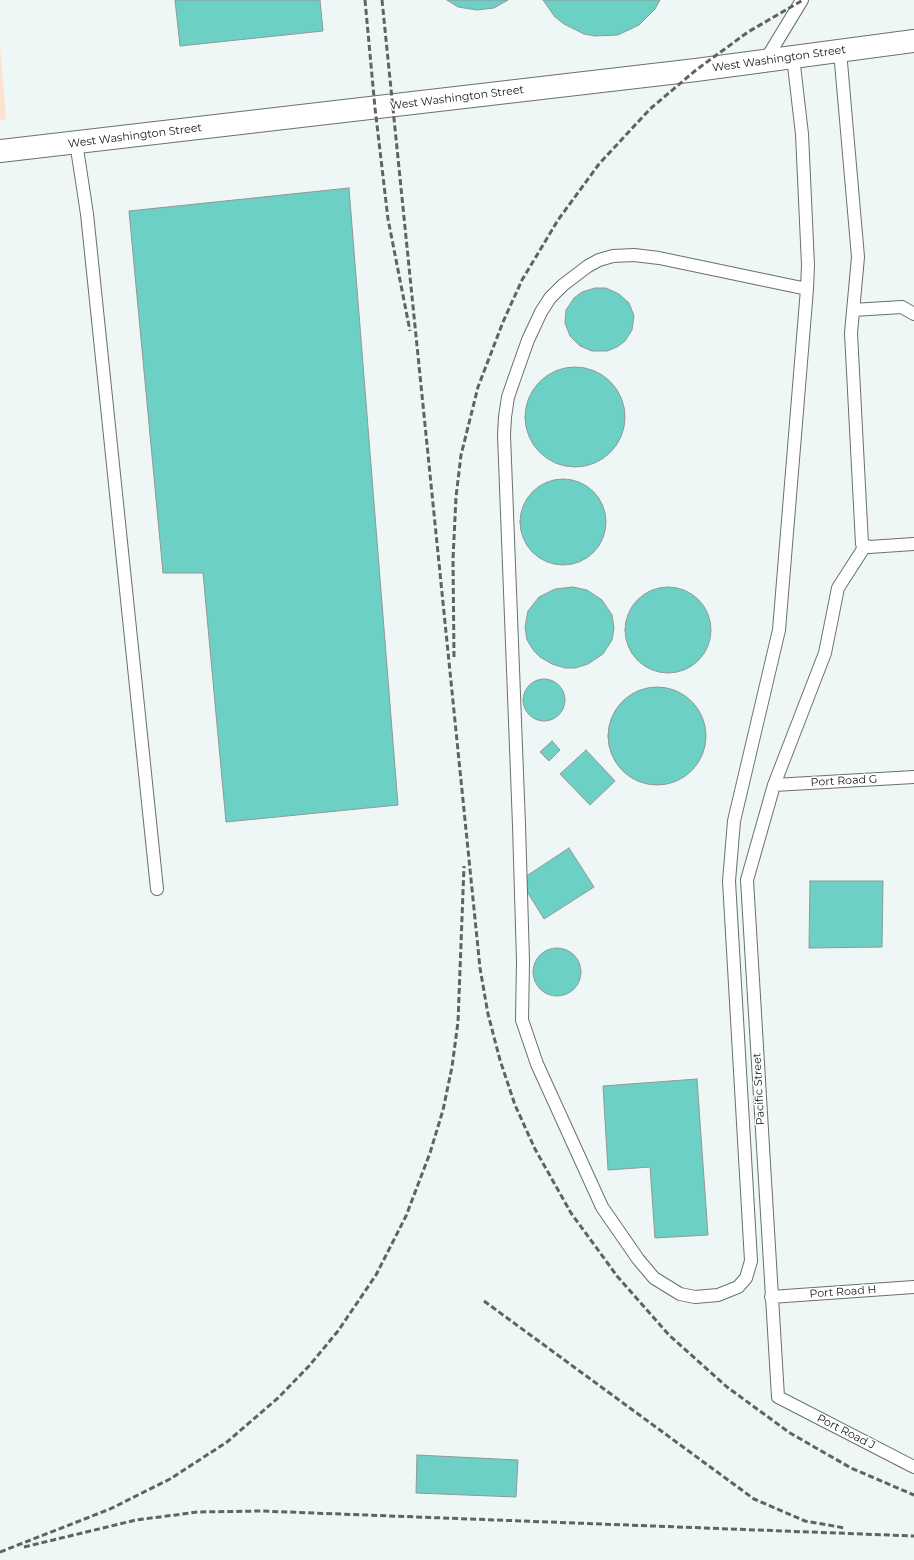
<!DOCTYPE html>
<style>
body{margin:0}
canvas{display:block;background:#eef7f6}
</style>
<canvas width="914" height="1560"></canvas>
<script>
const ctx = document.querySelector('canvas').getContext('2d');
ctx.lineJoin = 'round';
function paint(path, color) { ctx.fillStyle = color; ctx.fill(path, 'evenodd'); }
const poly = rows => new Path2D(rows.map(r => 'M' + r).join(''));
function strokePath(path, color, width, dash) { ctx.strokeStyle = color; ctx.lineWidth = width; ctx.lineCap = dash ? 'butt' : 'round'; ctx.setLineDash(dash || []); ctx.stroke(path); }
function drawText(font, color, halo, rows, align = 'center') {
  ctx.font = font + ' Montserrat,sans-serif'; ctx.lineWidth = 3; ctx.setLineDash([]); ctx.textBaseline = 'middle'; ctx.strokeStyle = halo; ctx.fillStyle = color; for (const [text, x, y, turn = 0] of rows) {
    ctx.save(); ctx.translate(x, y); ctx.rotate((+turn || 0) * Math.PI / 180); ctx.textAlign = isNaN(turn) ? turn : align; if (halo) ctx.strokeText(text, 0, 0); ctx.fillText(text, 0, 0); ctx.restore();
  }
}
const green = poly([
 [0,47,6,119,0,120]
]);
const building = poly([
 [175,0,320,0,323,31,180,46,175,0],
 [447,0,508,0,494,8,477,10,458,7,447,0],
 [543,0,660,0,655,9,639,25,618,35,595,36,584,34,564,24,555,17,543,0],
 [349,188,398,805,226,822,203,573,163,573,129,211,349,188],
 [595,288,606,288,619,294,629,303,634,316,632,330,625,341,617,347,607,351,592,351,580,346,570,336,565,323,566,310,574,298,582,292,595,288],
 '525 417a50 50 0 1 1 100 0a50 50 0 1 1-100 0Z',
 '520 522a43 43 0 1 1 86 0a43 43 0 1 1-86 0Z',
 [573,587,587,590,602,600,612,615,614,628,612,640,603,654,588,664,575,668,565,668,552,664,540,657,534,651,527,640,525,627,528,611,539,597,555,589,573,587],
 '625 630a43 43 0 1 1 86 0a43 43 0 1 1-86 0Z',
 '523 700a21 21 0 1 1 42 0a21 21 0 1 1-42 0Z',
 '608 736a49 49 0 1 1 98 0a49 49 0 1 1-98 0Z',
 [552,741,560,750,549,761,540,752,552,741],
 [586,750,615,781,590,805,560,774,586,750],
 [569,848,594,887,544,919,523,885,528,882,525,877,569,848],
 [810,881,883,881,882,947,809,948,810,881],
 '533 972a24 24 0 1 1 48 0a24 24 0 1 1-48 0Z',
 [697,1079,708,1235,655,1238,650,1167,608,1170,603,1086,697,1079],
 [417,1455,518,1460,516,1497,416,1493,417,1455]
]);
const lane = poly([
 [840,51,858,257,851,333,862,544,869,547,914,544],
 [793,57,802,134,808,265,807,289,779,630,734,821,729,881,751,1261,746,1278,738,1287,718,1295,695,1297,680,1294,654,1278,638,1259,602,1207,537,1064,522,1020,523,961,519,825,504,435,505,417,508,397,516,374,528,340,541,312,550,298,563,285,588,266,599,260,613,256,634,255,659,258,807,289],
 [765,61,802,0],
 [76,142,87,214,157,889],
 [853,310,902,307,914,314],
 [865,546,838,588,825,653,774,785,747,880,778,1397,914,1467],
 [774,785,914,777],
 [771,1297,914,1287]
]);
const secondary = poly([
 [0,151,696,70,914,41]
]);
const rail = poly([
 [365,0,375,108,388,219,410,331],
 [382,0,480,968,488,1014,500,1060,515,1105,535,1149,571,1213,617,1276,669,1335,727,1387,790,1433,851,1468,914,1495],
 [454,657,453,559,456,497,461,455,478,387,503,322,522,280,558,220,599,164,650,109,696,70,748,32,803,0],
 [484,1301,754,1499,805,1521,845,1528],
 [24,1547,136,1520,198,1512,261,1511,914,1536],
 [0,1552,110,1509,170,1479,227,1442,278,1398,309,1366,338,1331,376,1275,406,1216,430,1153,443,1110,452,1067,458,1022,464,866]
]);
const streetNames = [
 ["West Washington Street",779,59,-8],
 ["West Washington Street",457,98,-7],
 ["West Washington Street",135,136,-7],
 ["Port Road G",844,781,-3],
 ["Pacific Street",759,1089,-93],
 ["Port Road H",843,1292,-4],
 ["Port Road J",846,1432,27]
];
paint(green, '#fee2cd');
paint(building, '#6dd0c5');
strokePath(building, '#909897', 1);
strokePath(lane, '#69716f', 14);
strokePath(secondary, '#69716f', 24);
strokePath(lane, '#fff', 12);
strokePath(secondary, '#fff', 22);
strokePath(rail, '#5f6463', 3, [6, 3]);
drawText('11px', '#131615', '#fff', streetNames);
</script>
